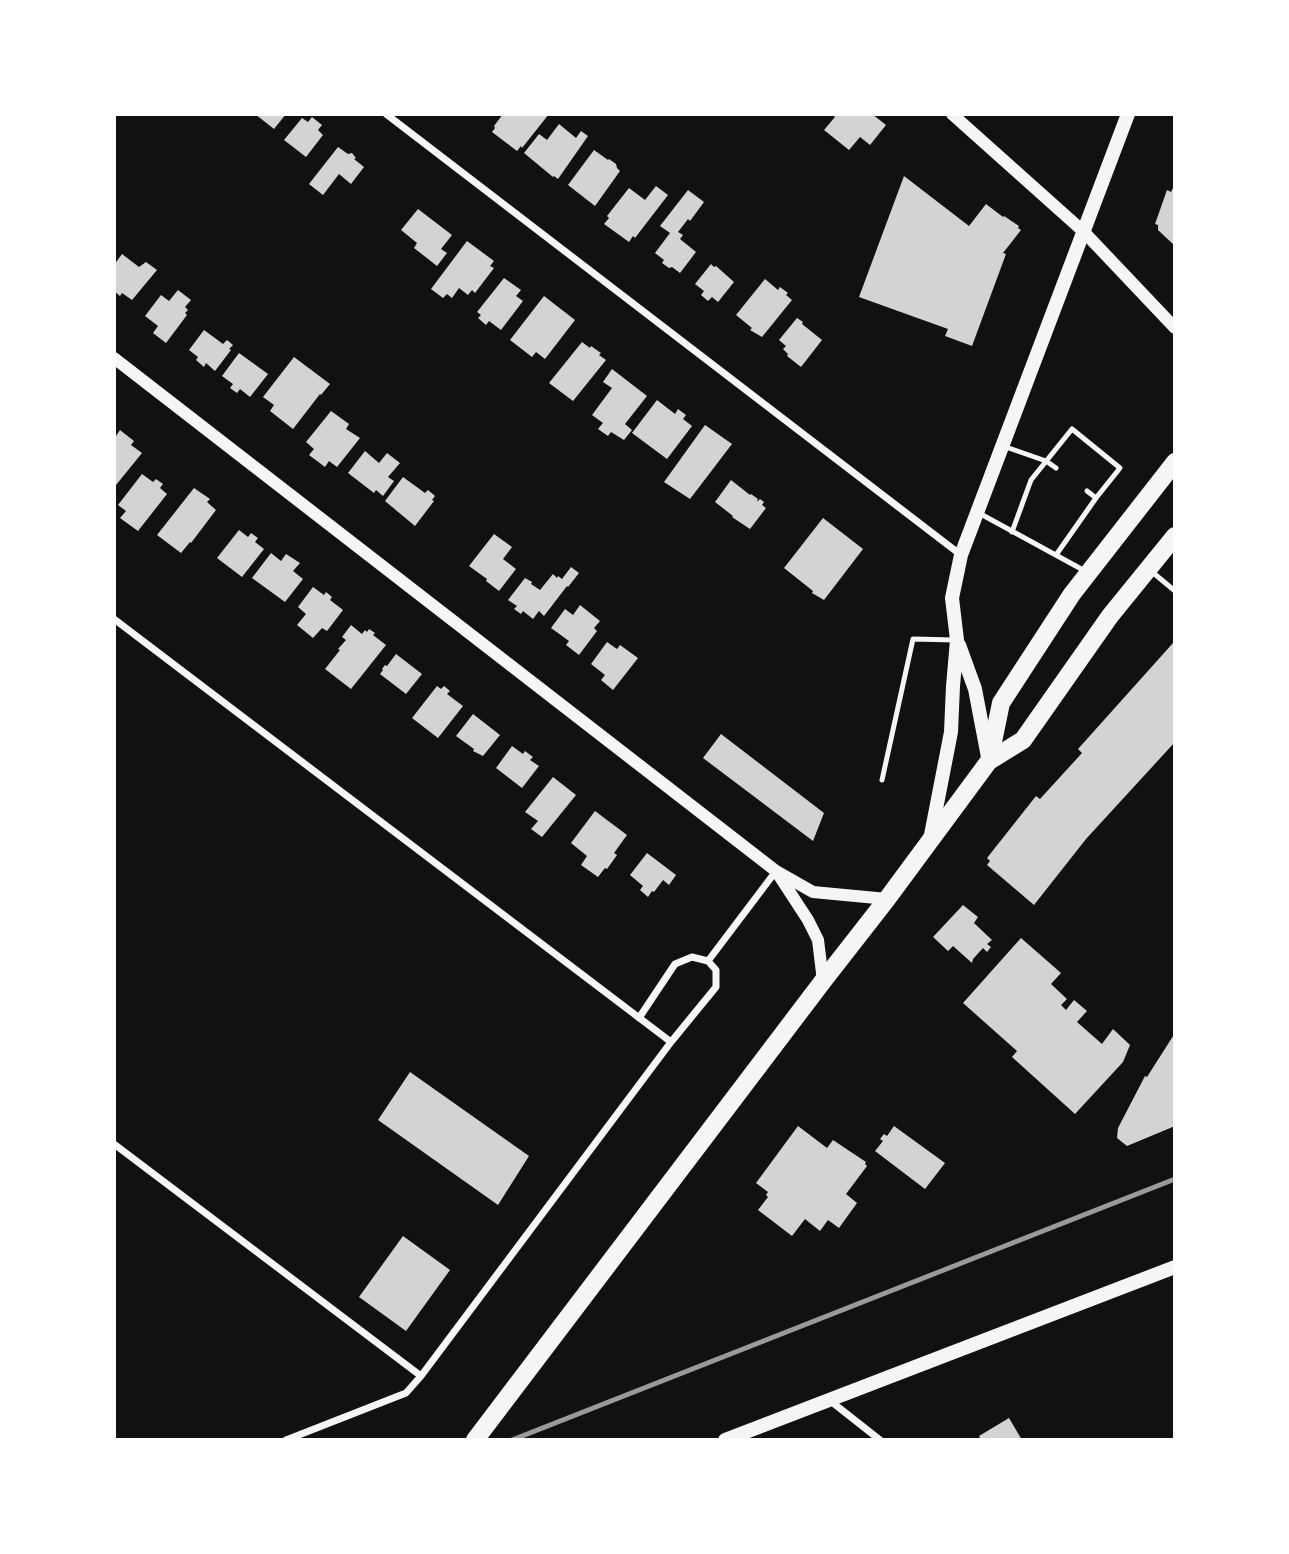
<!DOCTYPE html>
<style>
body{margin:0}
#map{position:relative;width:1289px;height:1554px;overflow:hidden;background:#111;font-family:Montserrat,sans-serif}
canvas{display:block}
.frame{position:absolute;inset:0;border:116px solid #fff;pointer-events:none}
</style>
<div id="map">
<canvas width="1289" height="1554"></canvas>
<div class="frame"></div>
</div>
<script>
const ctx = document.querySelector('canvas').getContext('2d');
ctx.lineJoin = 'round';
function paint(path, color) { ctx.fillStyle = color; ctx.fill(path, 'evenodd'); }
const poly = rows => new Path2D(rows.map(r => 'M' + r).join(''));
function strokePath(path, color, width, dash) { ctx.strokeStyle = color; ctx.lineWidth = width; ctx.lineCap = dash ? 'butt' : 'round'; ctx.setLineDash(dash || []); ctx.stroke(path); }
const building = poly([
 [255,114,286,114,274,129],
 [503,114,549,114,522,148,521,146,517,151,492,132,495,128,494,126],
 [832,114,872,114,886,125,870,145,860,137,849,150,824,130,835,117],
 [312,117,322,125,318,130,323,135,306,157,284,140,302,118,308,122],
 [559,124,576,138,581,131,588,136,558,179,554,176,553,177,524,153,539,134,547,140],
 [338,147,348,154,352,153,356,158,354,159,364,167,351,184,339,174,323,195,309,184],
 [594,150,608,160,609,159,616,164,617,168,620,171,595,206,568,185],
 [904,176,969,226,986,204,1003,217,1004,216,1019,226,1018,228,1021,230,1003,253,1006,254,972,346,945,336,948,329,859,297],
 [656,186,668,195,635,238,633,236,629,242,604,224,609,218,607,216,629,188,645,200],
 [1173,188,1175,190,1175,246,1158,230,1158,225,1155,224,1167,190,1171,192],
 [688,190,704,202,690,221,688,219,678,232,683,235,680,239,696,252,680,273,672,267,669,268,662,263,664,260,655,253,670,233,660,226],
 [418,209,452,235,441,249,447,253,437,266,414,248,417,243,401,230],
 [467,241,494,261,490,266,494,268,475,293,472,290,468,295,459,288,452,298,447,294,443,298,431,289],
 [122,254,139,267,146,262,157,270,132,300,122,293,120,296,114,291,114,265],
 [711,264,714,267,716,266,734,282,718,302,712,297,708,301,701,295,704,291,695,284],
 [504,278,521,290,516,296,523,301,501,330,489,321,486,325,478,318,481,315,477,312],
 [765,279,778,290,780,287,788,293,786,295,792,300,762,337,750,330,752,328,736,315],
 [178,290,191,300,185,307,188,310,185,313,187,315,166,343,153,333,158,326,145,316,161,295,169,301],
 [544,296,575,320,545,359,536,352,532,357,510,340],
 [797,318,803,322,802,324,822,340,801,367,787,356,788,354,783,349,786,346,779,340],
 [204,330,223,344,227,340,233,345,229,349,231,350,215,371,206,363,204,367,196,360,198,357,189,350],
 [582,342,590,348,591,346,601,353,599,355,606,360,573,401,549,383],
 [239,353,268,374,250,397,240,389,237,393,230,388,233,384,222,376],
 [294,357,330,384,321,395,320,394,293,429,270,411,274,405,263,397],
 [612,369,647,396,625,424,632,430,624,440,611,432,608,436,598,429,603,423,592,415,612,388,603,382],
 [657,400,675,414,678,409,686,415,683,419,692,426,667,459,632,433],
 [331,411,349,424,346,429,360,438,337,467,329,461,325,467,309,455,314,449,306,442],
 [705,425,732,444,690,499,664,482],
 [120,430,134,441,131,445,142,453,116,485,114,483,114,439],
 [365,451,379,463,387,453,400,463,388,477,394,481,383,496,376,490,374,493,348,473],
 [142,474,153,482,156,479,163,484,160,488,167,494,138,531,120,518,126,511,118,505],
 [403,477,425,493,428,490,435,496,432,500,434,501,415,526,385,501],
 [731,480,750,495,751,494,758,499,757,501,758,501,760,499,764,502,762,505,766,508,750,529,732,517,733,516,715,502],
 [194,488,210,499,207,502,216,510,191,543,190,542,181,553,157,535],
 [823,518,863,549,824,600,812,593,813,591,784,568],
 [239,530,248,537,251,533,258,538,255,542,264,549,242,577,217,558],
 [494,534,512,547,503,559,516,569,499,591,486,581,487,579,469,566],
 [271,553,281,561,286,554,300,563,293,571,303,579,285,602,252,578],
 [571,567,579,573,568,587,567,586,544,616,539,611,533,619,523,611,521,614,514,609,517,606,508,600,525,578,532,582,531,584,540,590,553,574,557,578,558,576,562,579],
 [313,587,324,595,326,592,332,597,330,600,343,610,327,631,322,628,313,638,297,625,306,614,298,607],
 [580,605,600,621,594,628,597,631,579,655,566,645,569,641,551,628,565,609,573,615],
 [351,625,362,634,365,630,367,632,369,629,375,633,373,635,386,645,351,689,325,669,340,650,338,649,346,640,342,637],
 [607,642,617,649,620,645,638,658,613,690,601,680,605,675,591,664],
 [1173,643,1175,645,1175,742,1086,839,1034,905,987,865,990,861,987,858,1036,796,1040,799,1082,753,1078,749],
 [396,654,422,674,406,694,380,674,383,670,382,669,385,665,387,666],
 [437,686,441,689,444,686,450,691,447,694,463,706,438,738,412,718],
 [473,714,500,735,483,756,473,751,474,749,456,736],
 [721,734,824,813,813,841,703,758],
 [512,746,523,754,525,751,533,757,530,760,539,766,522,788,496,768],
 [553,777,576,795,542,837,531,829,538,821,525,812],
 [595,811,627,835,614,853,617,855,607,869,605,868,598,877,581,865,587,856,571,843],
 [647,853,676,875,669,885,663,880,654,892,652,891,648,897,640,890,643,886,630,875],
 [963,905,978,917,974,923,992,940,987,944,991,947,987,952,983,948,973,959,972,963,953,946,948,951,933,937],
 [1021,938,1061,973,1051,984,1067,999,1061,1005,1066,1010,1074,1000,1087,1011,1077,1022,1102,1044,1113,1029,1130,1045,1123,1062,1075,1114,1012,1057,1017,1051,963,1003],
 [1175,1033,1175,1126,1127,1146,1117,1138,1118,1128,1145,1076,1147,1077],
 [410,1072,529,1156,498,1205,378,1120],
 [798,1126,827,1148,833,1140,866,1162,865,1164,867,1166,846,1194,857,1203,839,1228,828,1220,820,1231,805,1219,792,1236,758,1210,768,1197,766,1195,768,1192,756,1183],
 [894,1126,945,1163,925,1189,875,1151,883,1141,880,1139,884,1134,887,1136],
 [403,1236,450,1270,406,1331,359,1297],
 [1009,1418,1022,1440,981,1440,979,1436]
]);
const service = poly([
 [1003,446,1046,461,1056,468],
 [977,512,1085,571],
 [1012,532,1031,480,1072,429,1120,468,1096,498],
 [1056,555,1096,498,1087,491],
 [1151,571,1175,591],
 [882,780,913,639,954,640]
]);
const minor = poly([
 [386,114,961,555],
 [114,619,671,1042,421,1376,406,1393,286,1440],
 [708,961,776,871],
 [639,1018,675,964,692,957,708,961,716,970,716,987,671,1042],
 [114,1144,421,1376],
 [828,1399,880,1440]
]);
const tertiary = poly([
 [952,114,1084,232,1175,328],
 [114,358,776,871,813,892,887,899],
 [778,874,808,920,818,940,823,981]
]);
const secondary = poly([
 [959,645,975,689,988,757],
 [930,840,951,732,953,686,957,640,952,598,961,555,1128,114],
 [725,1440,1175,1267]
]);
const primary = poly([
 [989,761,1001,703,1072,594,1175,462],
 [475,1440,823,981,887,899,989,761,1023,740,1110,616,1175,536]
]);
const rail = poly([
 [512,1440,1175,1179]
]);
paint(building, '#d3d3d3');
strokePath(service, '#f5f5f5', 5);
strokePath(minor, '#f5f5f5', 7);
strokePath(tertiary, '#f5f5f5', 12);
strokePath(secondary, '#f5f5f5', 14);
strokePath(primary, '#f5f5f5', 18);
strokePath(rail, '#9a9a9a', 5);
</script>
